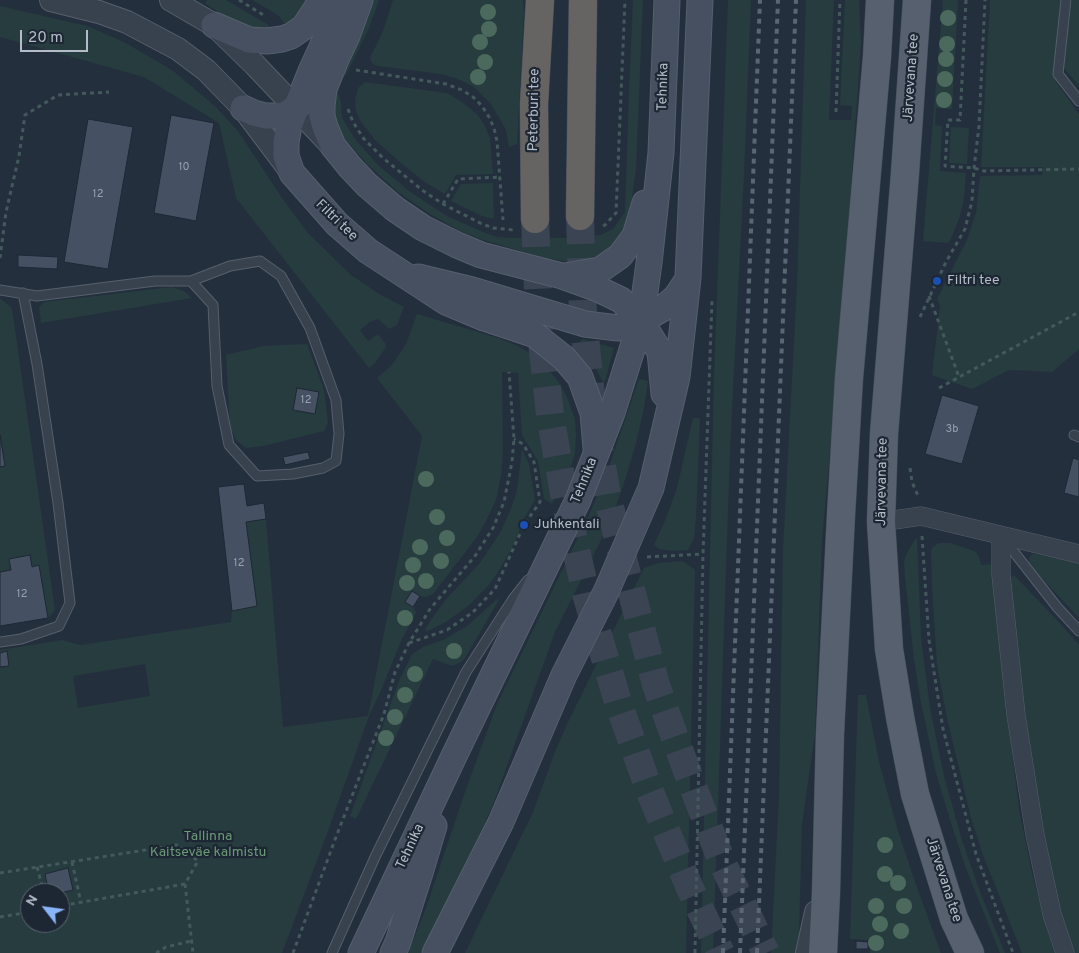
<!DOCTYPE html>
<meta charset="utf-8">
<style>
body{margin:0}
#map{position:relative;width:1079px;height:953px;overflow:hidden;background:#242f3e;font-family:Overpass,sans-serif}
canvas{display:block}
.north{position:absolute;left:20px;top:883px;width:50px;height:50px;box-sizing:border-box;background:#1d2633;border:1px solid #59626f;border-radius:50%;rotate:300deg;font-size:14px;font-weight:700;line-height:20px;text-align:center;color:#b4bcc9}
.north::after{content:'';display:block;margin:auto;width:18px;height:22px;background:#8ab4f8;clip-path:polygon(50% 0,100% 100%,50% 72%,0 100%)}
.scale{position:absolute;left:20px;top:30px;width:68px;height:22px;box-sizing:border-box;border:2px solid #b4bcc9;border-top:0;padding-left:6px;font-size:15px;line-height:18px;white-space:nowrap;color:#b4bcc9;-webkit-text-stroke:4px #1d2633;paint-order:stroke}
</style>
<div id="map">
<canvas width="1079" height="953"></canvas>
<div class="north">N</div>
<div class="scale">20 m</div>
</div>
<script>
const ctx = document.querySelector('canvas').getContext('2d');
ctx.lineJoin = 'round';
function paint(path, color) { ctx.fillStyle = color; ctx.fill(path, 'evenodd'); }
const poly = rows => new Path2D(rows.map(r => 'M' + r).join(''));
function strokePath(path, color, width, dash) { ctx.strokeStyle = color; ctx.lineWidth = width; ctx.lineCap = dash ? 'butt' : 'round'; ctx.setLineDash(dash || []); ctx.stroke(path); }
function drawText(font, color, halo, rows, align = 'center') {
  ctx.font = font + ' Overpass,sans-serif'; ctx.lineWidth = 4.5; ctx.setLineDash([]); ctx.textBaseline = 'middle'; ctx.strokeStyle = halo; ctx.fillStyle = color; for (const [text, x, y, turn = 0] of rows) {
    ctx.save(); ctx.translate(x, y); ctx.rotate((+turn || 0) * Math.PI / 180); ctx.textAlign = isNaN(turn) ? turn : align; if (halo) ctx.strokeText(text, 0, 0); ctx.fillText(text, 0, 0); ctx.restore();
  }
}
const green = poly([
 [207,0,226,0,267,24,271,29,266,34,227,18,205,3],
 [252,0,313,0,287,27,278,15],
 [370,0,379,0,369,28,346,75,344,76,341,75],
 [393,0,523,0,524,13,517,144,509,147,506,130,500,119,490,103,474,87,458,79,441,74,377,66,373,64,370,59,371,56,383,31],
 [633,0,643,0,636,169,629,220,621,240,597,259,585,262,569,262,545,258,483,240,460,231,430,214,398,192,367,164,343,137,333,118,334,90,338,92,341,102,342,118,355,139,378,165,409,191,447,216,485,233,498,237,513,238,566,238,601,235,613,229,625,212,629,93],
 [728,0,751,0,744,174,730,451,713,953,701,953,714,376],
 [806,0,834,0,829,120,851,120,852,106,840,105,845,0,859,0,861,43,844,290,822,542,815,734,802,824,799,933,797,953,771,953,779,796,783,549,797,284],
 [943,0,958,0,952,109,936,108,935,125,942,126,940,171,966,173,964,198,960,216,950,241,947,243,923,241],
 [990,0,1061,0,1055,55,1056,82,1079,114,1079,349,1052,372,1009,370,972,389,932,375,940,306,937,299,967,240,976,213,980,176,1042,175,1043,167,981,167],
 [1072,0,1079,0,1079,86,1063,67],
 [0,6,87,26,124,42,172,70,215,106,238,131,282,198,308,233,351,275,381,295,404,307,397,325,389,329,378,319,370,322,360,330,368,341,378,334,385,343,386,347,375,363,369,368,236,198,219,123,144,77,0,37],
 [365,82,447,93,462,102,477,114,484,124,490,138,493,174,456,175,445,194,426,183,401,163,376,141,361,122,356,111,355,100,358,88],
 [951,127,969,128,967,164,949,163],
 [493,183,494,219,482,216,451,201,461,184],
 [172,287,184,291,192,298,41,323,39,307,44,302],
 [0,299,1,299,12,308,55,610,48,618,39,565,32,567,30,556,9,559,11,570,0,572,0,467,5,466,0,435],
 [417,314,498,338,518,346,533,355,547,368,557,380,567,397,575,419,576,435,575,454,571,466,552,504,544,499,538,461,522,435,518,373,502,372,503,452,501,476,496,500,485,523,477,537,433,594,426,597,420,596,412,591,405,602,413,607,416,612,414,617,401,641,380,693,369,716,328,831,282,953,0,953,0,650,62,640,81,645,231,622,232,611,257,606,246,522,266,519,283,727,368,716,422,436,377,378,392,365,406,344],
 [145,664,150,696,78,708,73,676],
 [30,893,60,893,60,923,30,923],
 [583,339,614,348,605,381,603,382,591,360,579,345,581,340],
 [307,344,324,389,328,423,324,431,263,446,246,448,236,440,230,427,226,355,263,346],
 [639,379,648,381,644,408,636,443,626,477,615,509,600,542,555,632,494,802,484,825,421,953,408,953,426,908,465,792,497,704,590,513,608,469],
 [693,418,700,418,696,518,694,538,688,550,673,551,659,549,654,545,666,518,677,488],
 [522,449,529,464,535,500,524,519,514,544,500,569,488,586,468,606,446,622,428,631,426,631,425,629,435,614,448,597,479,564,500,533,512,506,517,490],
 [917,538,921,637,930,708,944,776,962,840,980,892,1005,953,1000,953,965,866,950,820,936,773,921,703,914,659,905,577,904,560,908,551,914,541],
 [940,543,950,543,969,549,976,552,979,557,981,565,991,564,995,575,999,642,1008,718,1019,809,1032,873,1049,936,1055,953,1022,953,983,855,971,818,947,718,937,665,932,586,931,552,932,548,937,544],
 [1032,554,1044,554,1079,563,1079,618,1033,569,1029,563,1029,558],
 [683,561,695,570,686,953,465,953,533,812,556,749,568,722,644,568,659,563],
 [1014,575,1056,619,1079,645,1079,953,1071,953,1035,810,1010,583,1010,578],
 [497,599,499,600,465,658,461,662,452,666,433,659,356,819,350,816,399,681,412,654,423,647,445,639,467,626],
 [858,695,866,695,879,762,898,831,914,879,941,953,870,953,870,940,850,939]
]);
const building = poly([
 [171,115,214,123,196,221,154,213,171,115],
 [88,119,133,127,108,269,64,262,88,119],
 [18,255,58,257,57,269,18,267,18,255],
 [297,388,319,392,315,414,293,410,297,388],
 [942,395,979,406,962,464,925,454,942,395],
 [0,435,5,466,0,467,0,435],
 [308,452,310,459,285,465,283,457,308,452],
 [1073,458,1079,460,1079,497,1064,493,1073,458],
 [244,484,247,506,264,503,266,519,246,522,257,606,232,611,218,487,244,484],
 [30,555,32,567,39,565,48,618,0,626,0,572,11,570,9,559,30,555],
 [412,591,420,596,413,607,405,602,412,591],
 [7,651,9,666,0,667,0,653,7,651],
 [68,868,73,890,60,893,49,893,45,874,68,868],
 [856,941,868,942,868,949,856,949,856,941]
]);
const trunkTunnel = poly([
 [580,216,583,317,593,414,607,495,628,578,656,685,687,771,722,862,766,953],
 [535,219,539,315,550,415,566,505,586,594,618,702,650,792,689,886,721,953]
]);
const path = poly([
 [239,0,265,16],
 [966,0,960,120,948,120,945,166,974,168,984,171,1079,169],
 [356,70,446,84,462,90,473,97,482,106,489,117,494,128,497,141,503,220],
 [348,109,353,122,364,139,383,158,422,190,443,204,480,223,493,228,514,230],
 [836,112,840,0],
 [443,204,458,179,501,177],
 [603,226,605,225,616,213,625,0],
 [0,258,6,212,19,156,25,115,58,95,109,92],
 [929,296,959,377],
 [920,317,946,262,965,229,972,201,974,168,979,126,985,0],
 [939,388,1079,312],
 [910,468,912,482,919,498],
 [922,536,929,640,943,729,976,854,1013,953],
 [647,557,703,554],
 [409,643,447,630,472,613,495,589,524,525,540,502,534,462,523,444,514,439],
 [72,862,81,903],
 [37,867,44,893],
 [0,873,177,845,198,861,185,884,60,906],
 [185,884,193,953],
 [0,917,30,912],
 [156,953,166,947,191,941],
 [293,953,336,837,384,714,395,672,409,643,430,609,475,556,493,528,504,502,512,462,514,439,509,372],
 [695,953,703,554,712,300]
]);
const service = poly([
 [1066,0,1058,74,1079,101],
 [0,290,37,296,155,281,191,281,230,266,260,261,281,276,310,328,336,400,339,434,336,461,323,468,293,474,257,476,229,445,217,386,213,305,191,281],
 [1074,435,1079,437],
 [1003,538,1057,607,1079,631],
 [0,642,21,639,59,626,70,603,58,503,37,364,23,293],
 [332,953,376,855,466,672,513,599,528,580]
]);
const minor = poly([
 [881,522,921,516,1079,554],
 [1001,536,1001,575,1016,715,1035,835,1052,914,1065,953]
]);
const tertiary = poly([
 [51,0,99,12,127,22,178,49,206,70,243,108,292,173],
 [171,0,214,25,254,64,332,146],
 [807,953,816,912]
]);
const secondary = poly([
 [341,0,338,12,311,71,289,126,286,142,286,156,292,173,337,224,368,251,446,302,484,318,535,335,564,358,580,377,593,413,596,448],
 [214,25,249,40,267,41,282,39,291,36,304,27,322,0],
 [328,79,324,89,322,106,322,116,325,127,333,146,350,167,367,185,395,209,423,228,457,245,481,255,562,276,598,289,621,300,641,321,660,352,664,394],
 [243,108,254,113,265,116,274,116,284,115,308,100,319,90,328,79,337,57,347,36,360,0],
 [565,276,600,270,620,256,635,236,645,203],
 [418,277,472,290,585,324,618,328,641,321,662,309,676,297,688,279],
 [361,953,454,756,578,500,612,413,641,321,649,263,661,153,667,0],
 [393,953,398,942,420,873,434,826],
 [435,953,501,822,564,675,606,592,651,488,677,377,688,278,700,0]
]);
const primary = poly([
 [917,0,905,173,884,434,881,522,889,649,900,717,915,794,954,919,970,953],
 [823,953,826,893,830,733,841,515,849,378,877,57,880,0]
]);
const trunk = poly([
 [580,216,583,0],
 [535,219,534,104,540,0]
]);
const rail = poly([
 [723,953,760,0],
 [740,953,778,0],
 [757,953,796,0]
]);
const trees = [
 [488,12],
 [948,18],
 [489,29],
 [480,42],
 [947,44],
 [946,59],
 [485,62],
 [478,77],
 [945,79],
 [944,100],
 [426,479],
 [437,517],
 [447,538],
 [420,547],
 [441,561],
 [413,565],
 [426,581],
 [407,583],
 [405,618],
 [454,651],
 [415,674],
 [405,695],
 [395,717],
 [386,738],
 [885,845],
 [885,874],
 [898,883],
 [876,906],
 [904,906],
 [880,924],
 [901,931],
 [876,943]
];
const markers = [
 [937,281,5,"#1a4fb4"],
 [524,525,5,"#1a4fb4"]
];
const numberNames = [
 ["10",184,168],
 ["12",98,195],
 ["12",306,401],
 ["3b",952,430],
 ["12",239,564],
 ["12",22,595]
];
const streetNames = [
 ["Järvevana tee",912,78,-86],
 ["Tehnika",664,87,-88],
 ["Peterburi tee",535,110,-89],
 ["Filtri tee",336,221,44],
 ["Tehnika",585,481,-68],
 ["Järvevana tee",883,482,-89],
 ["Tehnika",411,847,-65],
 ["Järvevana tee",943,880,72]
];
const poiNames = [
 ["Filtri tee",947,281],
 ["Juhkentali",534,525]
];
const parkNames = [
 ["Tallinna",208,837],
 ["Kaitseväe kalmistu",208,853]
];
paint(green, '#263c3f');
paint(building, '#455162');
strokePath(building, '#1f2835', 1);
strokePath(trunkTunnel, '#3a4453', 28, [28, 14]);
strokePath(service, '#565f6c', 11);
strokePath(minor, '#565f6c', 19);
strokePath(tertiary, '#565f6c', 24);
strokePath(secondary, '#565f6c', 27);
strokePath(primary, '#414a57', 29);
strokePath(trunk, '#434c59', 29);
strokePath(path, '#44595c', 3, [4, 4]);
strokePath(service, '#38414e', 9);
strokePath(minor, '#38414e', 18);
strokePath(tertiary, '#38414e', 22);
strokePath(secondary, '#465061', 25);
strokePath(primary, '#56606e', 28);
strokePath(trunk, '#656462', 28);
strokePath(rail, '#5a6575', 4, [5, 5]);
ctx.fillStyle = '#4b6a5d';
for (const [x, y] of trees) { ctx.beginPath(); ctx.arc(x, y, 8, 0, 2 * Math.PI); ctx.fill(); }
for (const [x, y, r, color] of markers) { const dot = new Path2D(); dot.arc(x, y, r, 0, 2 * Math.PI); ctx.fillStyle = color; ctx.fill(dot); strokePath(dot, '#1d2633', 2); }
drawText('11px', '#98a1af', null, numberNames);
drawText('14px', '#b4bcc9', '#1d2633', streetNames);
drawText('14px', '#b4bcc9', '#1d2633', poiNames, 'left');
drawText('14px', '#6b9a76', '#1d2633', parkNames);
</script>
